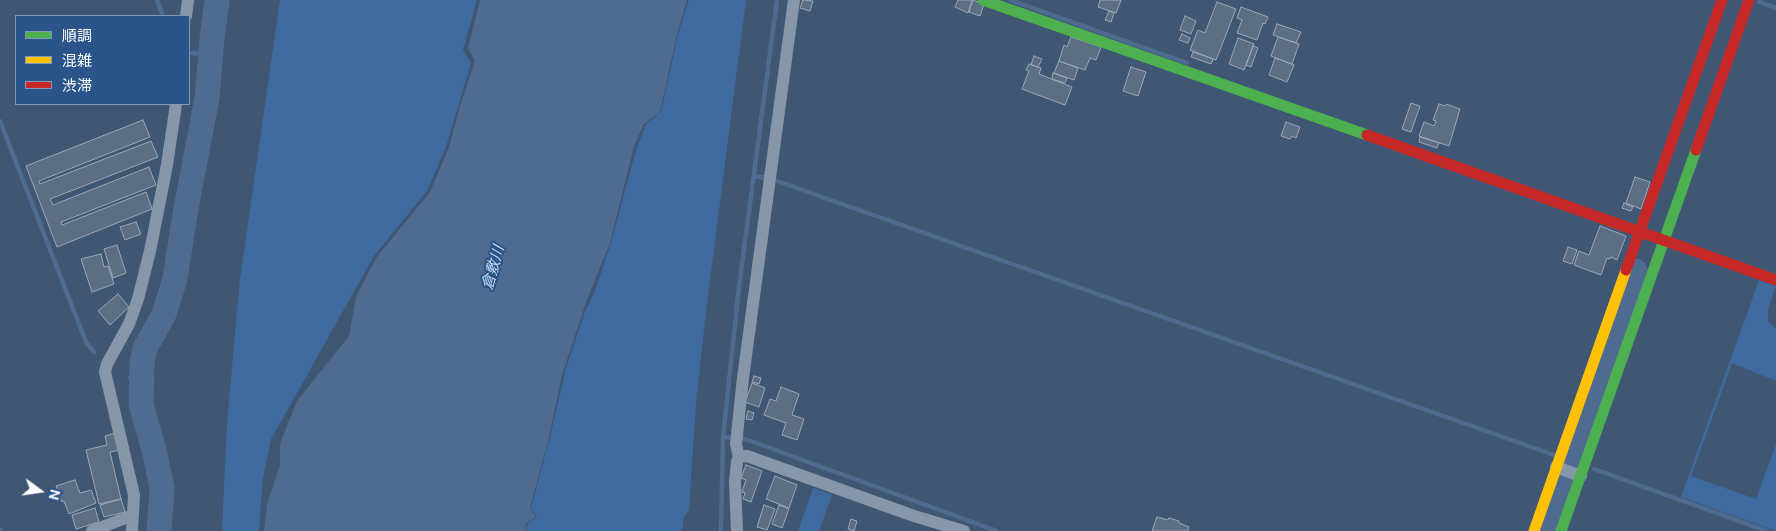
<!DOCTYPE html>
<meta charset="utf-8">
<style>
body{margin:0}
#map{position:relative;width:1776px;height:531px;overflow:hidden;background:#405774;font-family:"DM Sans","Noto Sans JP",sans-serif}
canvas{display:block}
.legend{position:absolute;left:15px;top:15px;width:175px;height:90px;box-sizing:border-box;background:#2a548a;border:1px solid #7f98b9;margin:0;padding:6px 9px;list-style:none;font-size:15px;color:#fff}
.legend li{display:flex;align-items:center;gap:10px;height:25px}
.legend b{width:25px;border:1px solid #7f98b9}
.north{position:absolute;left:15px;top:466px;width:50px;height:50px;-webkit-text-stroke:4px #2a548a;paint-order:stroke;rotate:104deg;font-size:14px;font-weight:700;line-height:20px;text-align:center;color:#fff}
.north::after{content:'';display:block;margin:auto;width:18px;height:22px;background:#fff;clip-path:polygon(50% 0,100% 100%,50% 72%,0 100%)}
</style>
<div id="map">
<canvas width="1776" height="531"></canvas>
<ul class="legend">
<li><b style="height:6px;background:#4caf50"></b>順調</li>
<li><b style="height:6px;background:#ffc107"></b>混雑</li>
<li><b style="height:6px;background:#c62828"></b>渋滞</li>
</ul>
<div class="north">N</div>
</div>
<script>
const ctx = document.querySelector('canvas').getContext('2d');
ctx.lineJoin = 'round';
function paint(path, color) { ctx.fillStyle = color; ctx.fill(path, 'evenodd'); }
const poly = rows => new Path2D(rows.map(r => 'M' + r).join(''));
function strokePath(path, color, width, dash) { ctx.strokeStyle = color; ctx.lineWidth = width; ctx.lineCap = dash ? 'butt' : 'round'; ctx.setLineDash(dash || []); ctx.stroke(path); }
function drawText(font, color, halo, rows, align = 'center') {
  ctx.font = font + ' "DM Sans","Noto Sans JP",sans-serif'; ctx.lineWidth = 4; ctx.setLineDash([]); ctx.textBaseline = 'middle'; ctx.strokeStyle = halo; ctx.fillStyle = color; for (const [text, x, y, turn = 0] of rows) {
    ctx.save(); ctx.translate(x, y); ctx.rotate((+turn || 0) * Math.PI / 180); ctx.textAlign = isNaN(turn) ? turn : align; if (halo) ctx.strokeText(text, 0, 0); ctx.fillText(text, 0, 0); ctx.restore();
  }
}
const green = poly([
 [280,0,477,0,463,50,471,63,446,147,427,191,374,256,271,439,263,477,259,531,222,531,227,423,240,279],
 [689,0,746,0,707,303,696,402,689,510,684,517,682,531,526,531,527,524,537,517,531,508,550,437,566,368,585,312,596,288,611,243,636,150,646,124,661,112,678,34],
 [1759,280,1776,286,1768,309,1768,322,1776,328,1776,381,1732,363,1691,476,1756,499,1776,444,1776,531,1681,497],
 [813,488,832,495,819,531,798,531]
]);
const water = poly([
 [480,0,687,0,677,34,660,112,644,124,634,146,610,243,586,302,562,375,549,437,530,508,536,517,526,523,525,531,264,531,267,504,280,465,280,444,297,401,349,336,356,297,376,258,430,192,449,147,460,106,475,61,468,48]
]);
const stream = poly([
 [157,0,163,16],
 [1010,0,1187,63],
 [1759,2,1776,8],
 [192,53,211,56],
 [0,121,86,342,94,352],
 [754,176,765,178],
 [774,180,1554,455],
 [130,377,141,380],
 [723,437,745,439,997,531],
 [1594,469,1767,531],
 [0,530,0,531],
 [721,531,723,437,739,287,777,0]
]);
const river = poly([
 [159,531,162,488,155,454,141,404,142,363,145,348,164,314,175,279,185,214,207,98,212,39,217,0],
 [1544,531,1635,271]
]);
const building = poly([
 [803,0,813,1,810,11,800,8,803,0],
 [958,0,972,0,968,13,955,7,958,0],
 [973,0,984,4,980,16,969,12,973,0],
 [1100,0,1121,0,1116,13,1098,7,1100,0],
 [1217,2,1236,9,1216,60,1190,50,1198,30,1205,33,1217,2],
 [1241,7,1268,17,1265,24,1263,23,1257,40,1237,33,1242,20,1237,18,1241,7],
 [1109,11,1114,13,1111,22,1105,20,1109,11],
 [1185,16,1196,21,1191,34,1180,30,1185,16],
 [1277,24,1301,32,1296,43,1273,35,1277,24],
 [1182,34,1190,38,1188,43,1179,40,1182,34],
 [1071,37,1101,47,1096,60,1090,58,1085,70,1059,61,1064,45,1067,47,1071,37],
 [1278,37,1299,44,1292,64,1271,56,1278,37],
 [1238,38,1254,44,1244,70,1229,64,1238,38],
 [1253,46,1258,48,1251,67,1246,65,1253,46],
 [1193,52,1213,59,1211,64,1191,57,1193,52],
 [1034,56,1042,59,1038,67,1031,65,1034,56],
 [1275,58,1294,65,1287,82,1269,75,1275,58],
 [1059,61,1078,68,1074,80,1054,73,1059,61],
 [1029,64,1041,68,1039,74,1072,87,1065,105,1022,89,1029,71,1026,70,1029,64],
 [1131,67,1146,72,1138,96,1123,91,1131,67],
 [1053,73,1067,78,1065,83,1052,79,1053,73],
 [1411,103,1420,106,1411,132,1402,129,1411,103],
 [1439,104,1445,106,1446,104,1460,109,1449,146,1419,136,1424,122,1434,126,1436,121,1433,120,1439,104],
 [143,120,150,137,39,181,40,184,151,141,158,157,50,199,53,205,149,167,156,185,61,222,62,225,146,192,152,209,57,247,26,166,143,120],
 [1286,122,1300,127,1296,138,1292,136,1290,139,1281,136,1286,122],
 [1420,137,1439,143,1437,148,1419,142,1420,137],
 [1635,177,1650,182,1641,209,1626,203,1635,177],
 [1624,203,1633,207,1631,211,1622,208,1624,203],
 [136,222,141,234,125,240,120,227,136,222],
 [1600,226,1626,236,1617,260,1611,257,1610,259,1607,258,1601,275,1574,265,1579,251,1589,255,1600,226],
 [117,245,126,273,113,278,104,249,117,245],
 [1568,247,1577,250,1572,264,1563,261,1568,247],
 [101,254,104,267,108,266,114,284,92,292,81,259,101,254],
 [118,294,129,307,110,325,98,311,118,294],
 [754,376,761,378,759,384,752,382,754,376],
 [752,383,765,388,759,407,745,402,752,383],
 [781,387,799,394,792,415,804,419,797,440,782,435,786,423,764,415,770,399,776,401,781,387],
 [748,411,754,413,752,420,746,419,748,411],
 [115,433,120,450,110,452,121,499,99,504,86,450,107,445,105,436,115,433],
 [746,465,762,471,751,502,743,499,745,493,742,492,746,480,741,478,746,465],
 [775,476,797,485,789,508,766,499,775,476],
 [75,480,80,493,91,490,96,503,69,514,64,501,62,502,56,486,75,480],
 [121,499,125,512,104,517,100,505,121,499],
 [764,505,775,509,767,530,757,527,764,505],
 [779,505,789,509,782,528,772,524,779,505],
 [95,508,99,522,76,529,72,515,95,508],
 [1157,517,1168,520,1169,518,1179,521,1179,523,1189,527,1188,531,1152,531,1157,517],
 [851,519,857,521,854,531,848,529,851,519]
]);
const street = poly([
 [186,16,188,0],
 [739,457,747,456,914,516,964,531],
 [1556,467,1581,476],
 [92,531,133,515],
 [132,531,134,495,105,372,107,364,129,324,138,299,150,251,167,165,176,104],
 [737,531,735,481,737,462,739,457,736,444,743,378,794,0]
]);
const fast = poly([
 [983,0,1367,135],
 [1561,531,1696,150]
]);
const slow = poly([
 [1534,531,1626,270]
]);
const jam = poly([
 [1367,135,1776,280],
 [1696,150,1749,0],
 [1626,270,1722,0]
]);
const waterNames = [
 ["倉敷川",494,268,-74]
];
paint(green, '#3e6a9f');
paint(water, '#4f6b90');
strokePath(stream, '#4f6b90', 4.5);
strokePath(river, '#4f6b90', 25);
paint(building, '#5c6e84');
strokePath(building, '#9aa7b7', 1);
strokePath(street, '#8797a9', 12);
strokePath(fast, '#4caf50', 11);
strokePath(slow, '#ffc107', 11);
strokePath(jam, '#c62828', 11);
drawText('italic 15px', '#c3d8f0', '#2a548a', waterNames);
</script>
